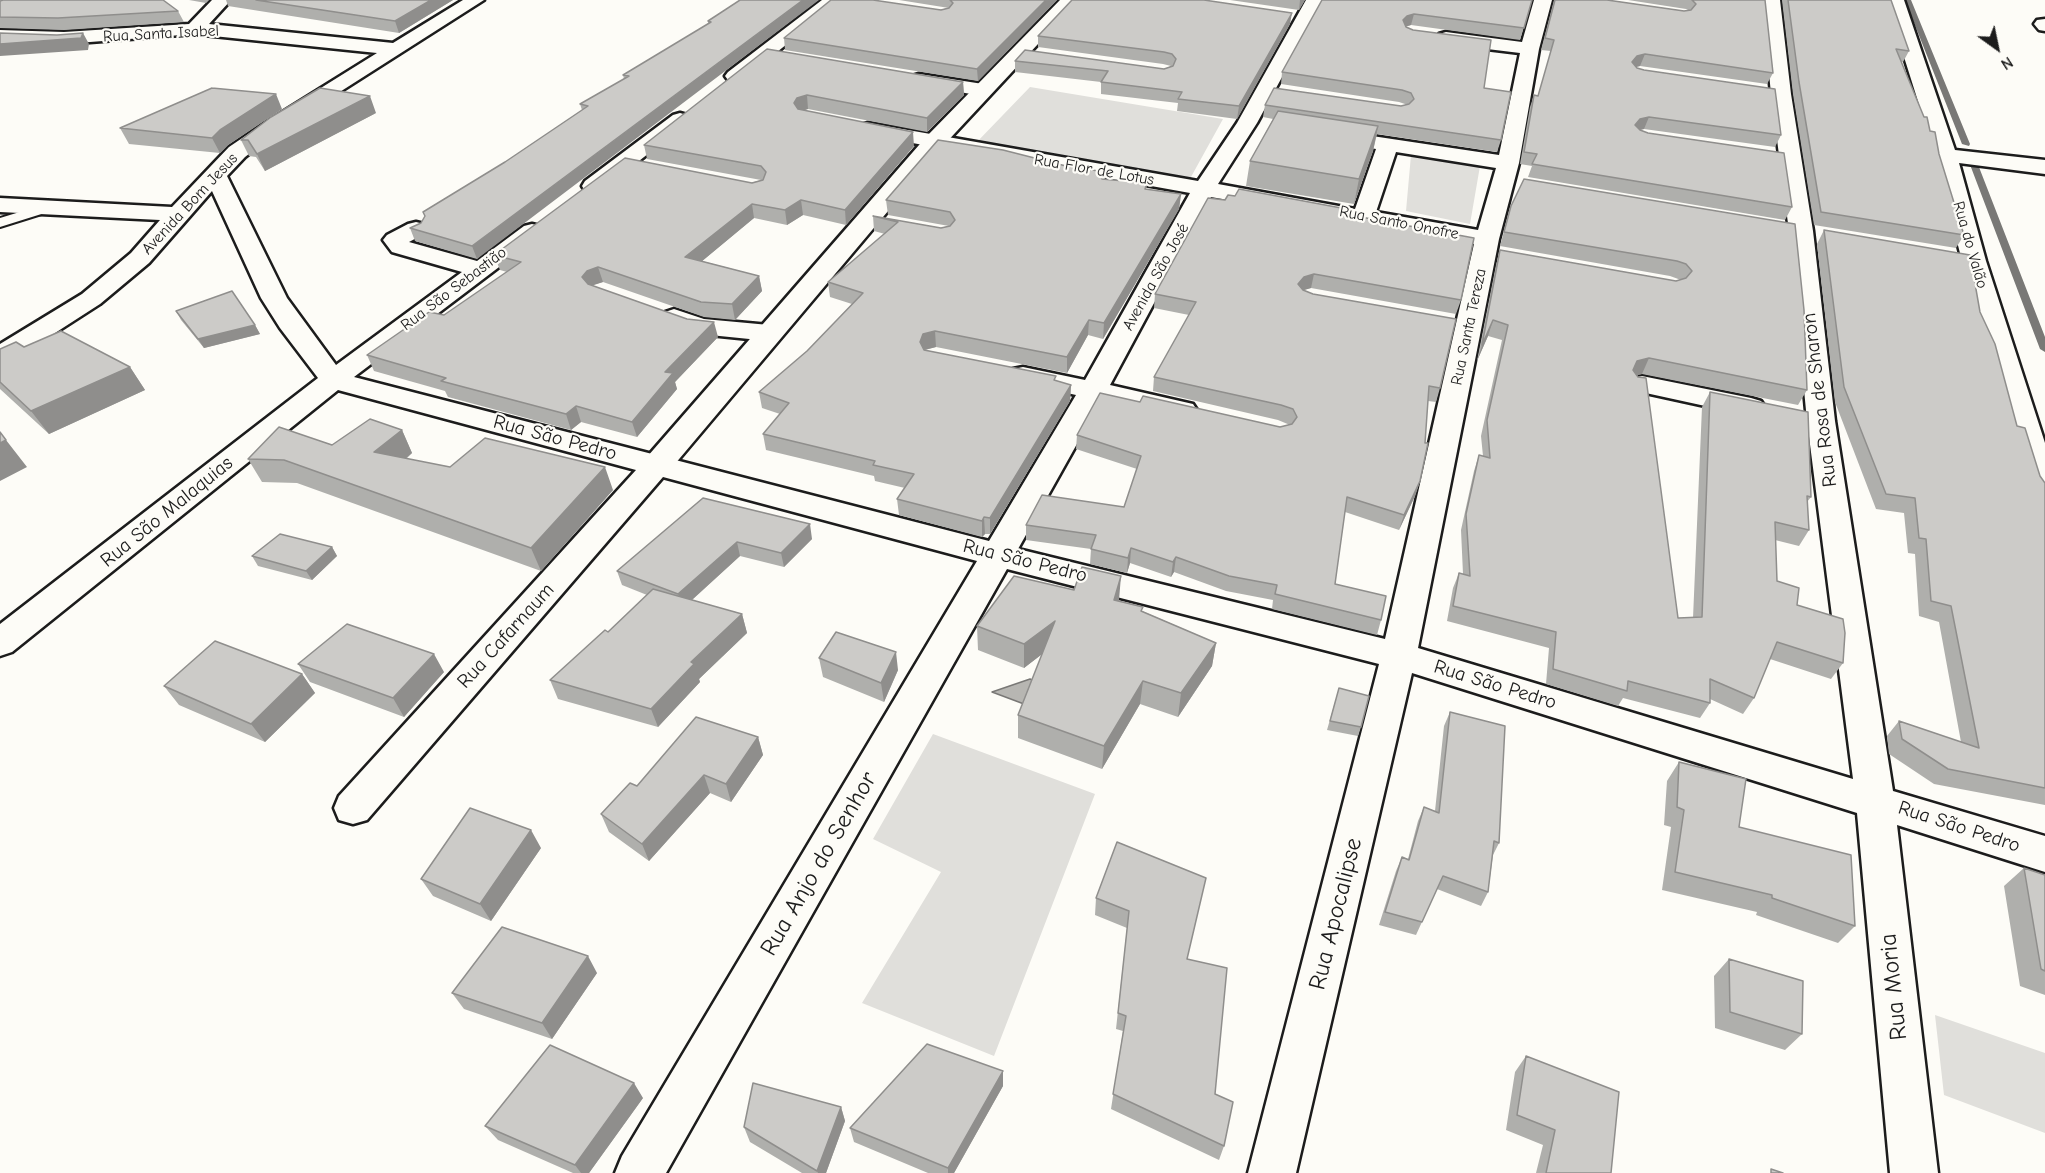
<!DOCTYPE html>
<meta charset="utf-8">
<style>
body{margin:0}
#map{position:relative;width:2045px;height:1173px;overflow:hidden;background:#fdfcf7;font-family:"Comic Neue",sans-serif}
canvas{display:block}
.north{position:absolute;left:1967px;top:18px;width:60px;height:60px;-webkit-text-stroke:4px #fdfcf7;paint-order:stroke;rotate:147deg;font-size:16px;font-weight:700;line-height:24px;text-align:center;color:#1c1c1c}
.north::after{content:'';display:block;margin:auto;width:21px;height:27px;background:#1c1c1c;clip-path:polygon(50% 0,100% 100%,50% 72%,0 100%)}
</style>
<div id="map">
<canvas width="2045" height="1173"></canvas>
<div class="north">N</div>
</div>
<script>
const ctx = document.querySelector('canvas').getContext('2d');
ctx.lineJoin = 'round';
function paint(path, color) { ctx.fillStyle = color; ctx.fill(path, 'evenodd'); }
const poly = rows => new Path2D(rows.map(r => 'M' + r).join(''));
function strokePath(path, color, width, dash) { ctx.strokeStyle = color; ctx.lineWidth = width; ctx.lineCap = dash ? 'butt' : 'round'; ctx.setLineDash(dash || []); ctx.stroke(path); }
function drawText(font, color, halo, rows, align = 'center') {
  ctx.font = font + ' "Comic Neue",sans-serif'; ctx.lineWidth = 4.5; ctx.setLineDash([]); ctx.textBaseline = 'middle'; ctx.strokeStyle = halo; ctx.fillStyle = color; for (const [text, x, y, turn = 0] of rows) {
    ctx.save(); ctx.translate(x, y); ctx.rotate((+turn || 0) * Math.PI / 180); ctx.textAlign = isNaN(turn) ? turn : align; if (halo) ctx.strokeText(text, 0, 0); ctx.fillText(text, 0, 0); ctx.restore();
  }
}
const green = poly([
 [1030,87,1223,119,1186,186,974,145],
 [1411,155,1480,166,1470,224,1406,211],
 [933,734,1095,794,994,1056,862,1003,941,872,873,839],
 [1935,1015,2045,1053,2045,1133,1944,1095]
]);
const water = poly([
 [1030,679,1082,701,1032,707,992,692,1030,679]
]);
const stream = poly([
 [1905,0,1911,0,1970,144,1969,146,1962,144,1905,0],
 [1970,160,1977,162,2045,337,2045,352,2040,349,1969,162,1970,160]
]);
const lane = poly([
 [46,204,53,208,51,211,0,227,0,218,46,204]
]);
const street = poly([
 [212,0,231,0,209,24,393,43,463,0,484,0,277,132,245,157,227,176,287,298,336,365,462,272,392,252,383,240,387,235,408,224,416,222,424,224,428,229,424,234,409,242,477,261,524,226,532,224,540,226,544,231,540,236,354,377,989,541,1076,395,1013,381,1009,375,1013,369,1023,367,1085,380,1190,193,868,135,861,133,858,129,861,125,868,123,1198,181,1237,123,1306,0,1324,0,1257,123,1218,184,1355,209,1376,149,1325,140,1321,136,1325,132,1332,130,1499,155,1520,53,1446,44,1439,42,1437,38,1439,34,1446,32,1522,42,1534,0,1552,0,1539,49,1519,163,1499,239,1418,648,1853,779,1807,421,1789,231,1771,94,1762,0,1780,0,1791,94,1813,231,1835,421,1893,791,2045,836,2045,872,1897,825,1938,1173,1890,1173,1857,813,1412,673,1296,1173,1248,1173,1379,664,1007,569,666,1173,615,1173,622,1156,977,561,663,477,367,820,353,824,339,820,334,808,339,796,636,470,338,390,12,652,0,656,0,624,318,378,280,328,261,298,212,191,149,263,100,304,10,362,0,364,0,344,82,294,131,253,160,220,0,212,0,198,172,207,229,147,263,124,377,53,194,34,64,44,0,42,0,30,64,32,189,24,212,0],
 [1396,152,1496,168,1478,230,1376,212,1396,152],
 [1211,197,1474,244,1385,639,1018,549,1101,401,1183,419,1193,416,1197,410,1193,404,1110,385,1211,197],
 [822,0,842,0,742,80,728,80,725,76,728,72,822,0],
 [1886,0,1904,0,1955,150,2045,160,2045,174,1959,163,1986,261,2045,443,2045,500,2034,497,2030,490,1962,261,1935,155,1886,0],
 [2045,19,2045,31,2039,30,2034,24,2037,20,2045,19],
 [919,74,983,84,990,86,993,90,990,94,983,96,912,84,909,80,912,76,919,74],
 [680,113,687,115,690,119,687,123,601,191,593,193,585,191,582,186,585,181,673,115,680,113],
 [674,309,704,319,769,325,778,327,782,333,778,339,769,341,700,334,665,322,661,317,665,312,674,309],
 [1642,376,1751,398,1761,401,1765,407,1761,413,1751,416,1632,390,1628,384,1632,378,1642,376]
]);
const secondary = poly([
 [1060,0,1079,0,942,147,669,471,658,474,647,471,643,464,647,457,926,137,1060,0]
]);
const wall = poly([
 [189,0,209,0,206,3],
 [226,0,453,0,399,33,228,6],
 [740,0,477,259,415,241,410,228,421,223,425,217,423,212,505,162,582,110,580,104,624,79,623,75,708,24,708,21],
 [899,0,1057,0,978,81,785,50,784,38,949,8],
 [1230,0,1305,0,1299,10],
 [1322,0,1532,0,1520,40,1411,25,1405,27,1484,88,1501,140,1497,152,1377,134,1373,151,1354,204,1246,186,1250,161,1273,119,1263,117,1265,105,1401,106,1408,105,1399,102,1281,84,1282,72],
 [1554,0,1607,0,1684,11,1688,10,1686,9,1628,0,1765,0,1773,73,1767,84,1640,66,1636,67,1637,68,1781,135,1775,147,1644,129,1640,130,1792,207,1785,220,1528,177,1532,166,1520,164,1530,107,1534,95,1538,96,1551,51,1541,50],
 [1782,0,1891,0,1909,51,1903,62,1901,62,1939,154,1964,235,1956,248,1814,225,1793,94],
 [0,1,178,11,184,22,64,30,0,28],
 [1290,24,1237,119,1177,111,1178,103,1101,94,1101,82,1015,72,1015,61,1164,69,1171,66,1163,64,1038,47,1038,36],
 [767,49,963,82,964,95,927,132,808,109,803,110,914,146,846,225,803,215,787,225,754,218,702,261,759,276,762,291,735,320,704,317,603,282,592,285,718,337,675,382,677,389,637,437,581,422,571,430,448,397,445,391,374,371,367,355,444,315,507,272,500,270,494,255,761,180,647,159,644,145],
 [282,109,228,145,220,153,129,144,120,128],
 [376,113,265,171,256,157,249,156,241,140],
 [1070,167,1106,172,1105,179,1147,183,1146,189,1181,194,1179,209,1103,339,1088,335,1067,373,936,347,925,350,1071,385,1070,401,990,534,985,534,982,537,899,515,897,499,905,488,875,481,874,476,766,450,763,434,780,414,762,408,759,392,807,351,852,304,830,297,828,282,885,234,874,231,873,216,941,228,949,226,888,215,886,200],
 [1235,196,1352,210,1351,215,1461,300,1456,314,1311,288,1303,290,1440,388,1436,402,1428,401,1420,481,1415,496,1399,530,1345,512,1335,584,1381,620,1377,635,1272,609,1273,600,1226,591,1174,572,1171,577,1130,563,1127,573,1090,564,1091,549,1026,540,1026,525,1124,507,1137,469,1076,449,1077,435,1140,402,1280,427,1290,425,1278,420,1153,391,1154,377,1189,315,1154,308,1155,294,1225,200],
 [1511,206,1795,224,1807,390,1798,405,1642,374,1637,375,1678,618,1693,618,1702,407,1710,392,1811,497,1807,502,1809,530,1799,546,1775,540,1777,581,1843,663,1831,679,1770,659,1754,698,1743,714,1710,699,1710,703,1700,718,1623,698,1618,706,1546,684,1549,648,1447,621,1453,588,1459,573,1463,574,1461,530,1474,471,1479,455,1483,456,1481,436,1502,340,1488,336,1477,361,1496,265,1500,250,1676,281,1681,280,1670,276,1500,246],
 [1824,230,1980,312,2017,426,2040,476,2045,483,2045,805,1934,784,1889,754,1887,736,1899,721,1961,742,1939,622,1919,616,1915,554,1908,553,1904,513,1876,509,1835,402,1817,244],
 [176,311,255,325,260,334,204,348,181,320],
 [24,347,130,367,145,390,49,434,0,389,0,349],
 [402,430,412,453,406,459,450,467,613,490,541,571,297,483,262,482,248,459,332,445],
 [703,498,812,539,784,567,740,556,692,600,742,614,747,633,699,679,700,682,658,727,558,699,550,680,608,632,647,595,622,585,617,571],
 [332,547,337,556,312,580,258,566,252,556],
 [1119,601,1216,643,1212,666,1178,717,1140,704,1102,769,1018,738,1018,715,1042,654,1024,668,978,650,977,626],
 [819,658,898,670,884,702,823,677],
 [298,664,444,672,404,717,310,682],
 [302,674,315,693,265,742,179,705,164,686],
 [1339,688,1361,727,1358,736,1327,730],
 [1450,712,1499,843,1493,855,1488,892,1481,906,1437,889,1416,935,1379,925,1396,871,1402,857,1408,859,1418,821,1424,807,1435,811,1444,726],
 [758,737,763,755,731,802,710,793,649,861,609,832,601,814,637,786],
 [1679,762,1739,827,1855,926,1838,943,1756,915,1757,912,1662,890,1671,827,1664,825,1667,781],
 [1117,842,1188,959,1215,1094,1224,1146,1219,1160,1111,1109,1123,1031,1116,1029,1127,928,1095,915,1096,898],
 [541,848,491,921,433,896,421,879],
 [2024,868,2045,875,2045,995,2020,986,2004,886],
 [1729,959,1802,1034,1785,1050,1715,1028,1714,976],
 [597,973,552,1039,464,1009,452,993],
 [1526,1056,1611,1173,1536,1173,1543,1145,1506,1130,1515,1072],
 [1003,1071,1003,1086,954,1173,928,1173,854,1142,850,1128],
 [643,1098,589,1173,573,1173,498,1140,485,1126],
 [841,1107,845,1121,826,1173,802,1173,750,1142,744,1127]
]);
const shadedWall = poly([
 [431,0,453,0,399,33,395,21],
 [803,0,819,0,477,259,472,246],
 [1046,0,1057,0,978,81,977,69],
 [1300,0,1305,0,1299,10],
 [1292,13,1290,24,1237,119,1239,106],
 [1414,14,1411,25,1404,27,1403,20,1407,16],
 [83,33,89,44,88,50,0,56,0,44],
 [1645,54,1640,66,1632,68,1632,62,1637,56],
 [963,82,964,95,927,132,927,118],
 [276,94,282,109,228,145,220,153,212,138,220,130],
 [807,95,808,109,799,112,794,103,797,98],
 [370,96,376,113,265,171,257,154],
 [1649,117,1644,129,1635,131,1635,125,1640,119],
 [1378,126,1373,151,1354,204,1359,179],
 [913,132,914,146,846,225,845,210],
 [1181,194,1179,209,1103,339,1104,323],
 [801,200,803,215,787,225,785,210],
 [752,204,754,218,689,272,685,257],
 [598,267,603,282,591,286,587,292,582,277,587,271],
 [1314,274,1311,288,1301,291,1298,284,1304,277],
 [759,276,762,291,735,320,732,304],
 [1089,320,1088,335,1067,373,1067,357],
 [1493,320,1488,336,1477,361,1482,345],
 [714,322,718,337,675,382,677,389,637,437,632,422,665,372],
 [255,325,260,334,204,348,198,339],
 [935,331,936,347,924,350,920,342,923,334],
 [1649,358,1642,374,1630,377,1637,361],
 [130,367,145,390,49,434,31,411],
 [1071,385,1070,401,990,534,990,518],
 [576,406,581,422,571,430,566,414],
 [402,430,412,453,386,475,374,452],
 [6,440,27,467,0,481,0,443],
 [605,467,613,490,541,571,531,548],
 [1420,481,1415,496,1399,530,1404,515],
 [984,517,985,534,982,537,982,521],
 [810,524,812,539,784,567,781,553],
 [737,542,740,556,683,608,678,594],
 [332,547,337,556,312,580,306,571],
 [1131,548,1130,563,1127,573,1128,558],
 [1176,557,1174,572,1171,577,1173,562],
 [1121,576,1119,600,1112,623,1114,600],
 [742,614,747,633,699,679,700,682,658,727,651,709,691,662],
 [1055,621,1054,645,1024,668,1024,644],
 [1216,643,1212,666,1178,717,1181,693],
 [896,652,898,670,884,702,881,683],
 [434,654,444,672,404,717,393,698],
 [302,674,315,693,265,742,251,724],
 [1143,681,1140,704,1102,769,1104,746],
 [758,737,763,755,731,802,726,784],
 [704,775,710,793,649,861,642,844],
 [531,830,541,848,491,921,480,904],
 [588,956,597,973,552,1039,542,1023],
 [1003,1071,1003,1086,954,1173,948,1173,948,1168],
 [634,1083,643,1098,589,1173,581,1173,575,1165],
 [841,1107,845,1121,826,1173,818,1173,817,1171]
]);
const building = poly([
 [3,0,163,0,178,11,58,18,0,17,0,1,3,0],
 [256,0,431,0,395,21,256,0],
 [740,0,803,0,472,246,410,228,421,223,425,216,423,212,505,162,588,106,580,104,629,76,623,75,711,22,708,21,740,0],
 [831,0,873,0,941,10,949,8,953,3,950,0,1046,0,977,69,784,38,831,0],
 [1072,0,1204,0,1292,13,1239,106,1178,99,1182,92,1101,82,1108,71,1015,61,1025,50,1164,69,1173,66,1176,59,1172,54,1164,52,1038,36,1072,0],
 [1322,0,1532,0,1524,28,1414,14,1407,16,1403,20,1406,27,1413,30,1491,40,1484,88,1511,92,1501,140,1265,105,1274,88,1401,106,1409,104,1414,99,1411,93,1402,90,1282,72,1322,0],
 [1555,0,1607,0,1684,11,1691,10,1696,4,1692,0,1765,0,1773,73,1645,54,1637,56,1632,62,1637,68,1644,70,1775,89,1781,135,1649,117,1640,119,1635,125,1640,130,1648,133,1784,153,1792,207,1532,164,1537,154,1524,152,1534,95,1538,96,1554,40,1545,38,1555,0],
 [1788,0,1891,0,1909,51,1896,49,1924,117,1927,117,1930,131,1935,132,1939,154,1964,235,1821,212,1799,82,1788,0],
 [0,33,57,35,83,33,81,38,0,44,0,33],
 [767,49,963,82,927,118,807,95,797,98,794,103,798,109,913,132,845,210,801,200,785,210,752,204,685,257,759,276,732,304,701,302,598,267,587,271,582,277,588,284,687,319,714,322,665,372,673,373,632,422,576,406,566,414,441,381,446,378,367,355,429,312,444,315,521,262,494,255,625,158,752,183,763,180,766,172,761,166,644,145,767,49],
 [212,88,276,94,220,130,212,138,120,128,212,88],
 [320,88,370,96,257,154,248,140,241,140,271,117,320,88],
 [1278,111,1378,126,1359,179,1250,161,1278,111],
 [938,140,1003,150,1070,167,1106,172,1102,179,1147,183,1145,189,1181,194,1104,323,1089,320,1067,357,935,331,923,334,920,342,924,350,1056,376,1054,380,1071,385,990,518,984,517,982,521,897,499,914,474,873,465,875,461,763,434,789,403,759,392,807,351,863,293,828,282,898,222,873,216,941,228,950,226,955,220,950,212,886,200,938,140],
 [1524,179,1795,224,1804,310,1807,390,1649,358,1637,361,1633,370,1638,377,1646,378,1678,618,1702,617,1710,392,1808,412,1811,497,1807,496,1809,530,1775,522,1777,581,1799,588,1797,605,1843,619,1845,633,1843,663,1777,642,1754,698,1710,679,1710,703,1628,681,1627,691,1553,669,1556,632,1453,606,1459,573,1470,576,1466,514,1479,455,1490,458,1487,420,1508,325,1493,320,1482,345,1500,250,1676,281,1686,278,1692,271,1686,264,1677,261,1504,232,1511,206,1524,179],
 [1239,189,1352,210,1350,215,1474,238,1461,300,1314,274,1304,277,1298,284,1303,290,1313,294,1456,319,1440,388,1429,386,1425,443,1428,443,1420,481,1404,515,1347,497,1335,584,1386,596,1381,620,1275,594,1277,585,1229,576,1176,557,1173,562,1131,548,1128,558,1091,549,1096,535,1026,525,1042,495,1124,507,1141,456,1077,435,1100,393,1140,402,1143,396,1280,427,1292,424,1297,417,1293,409,1281,405,1154,377,1196,302,1155,294,1208,198,1225,200,1228,195,1235,196,1239,189],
 [1824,230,1970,255,1980,312,1995,344,2017,426,2025,428,2040,476,2045,483,2045,788,1948,769,1902,739,1899,721,1979,748,1951,606,1931,601,1926,539,1919,538,1915,498,1886,494,1844,387,1824,230],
 [232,291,255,325,198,339,176,311,232,291],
 [61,331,130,367,31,411,0,382,0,349,16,342,24,347,61,331],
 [370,419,402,430,374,452,450,467,485,438,605,467,531,548,284,460,248,459,279,427,332,445,370,419],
 [0,432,6,440,0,443,0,432],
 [703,498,810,524,781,553,737,542,678,594,617,571,703,498],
 [280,534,332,547,306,571,252,556,280,534],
 [1082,567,1121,576,1114,600,1143,607,1141,611,1216,643,1181,693,1143,681,1104,746,1018,715,1055,621,1024,644,977,626,1014,576,1074,590,1082,567],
 [653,589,742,614,691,662,694,664,651,709,550,680,605,630,608,632,653,589],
 [347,624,434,654,393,698,298,664,347,624],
 [836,632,896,652,881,683,819,658,836,632],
 [215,641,302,674,251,724,164,686,215,641],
 [1339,688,1369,696,1361,727,1330,721,1339,688],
 [1450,712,1505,726,1499,843,1494,841,1488,892,1443,876,1422,922,1385,912,1402,857,1409,860,1424,807,1439,813,1450,712],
 [696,717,758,737,726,784,704,775,642,844,601,814,630,783,637,786,696,717],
 [1679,762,1746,779,1739,827,1851,855,1855,926,1772,898,1772,895,1675,872,1684,810,1677,807,1679,762],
 [470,808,531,830,480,904,421,879,470,808],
 [1117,842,1206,878,1187,959,1227,968,1215,1094,1233,1102,1224,1146,1113,1094,1126,1016,1118,1013,1129,911,1096,898,1117,842],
 [2024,868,2045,875,2045,971,2041,969,2024,868],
 [502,927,588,956,542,1023,452,993,502,927],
 [1729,959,1803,981,1802,1034,1730,1012,1729,959],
 [927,1044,1003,1071,948,1168,850,1128,927,1044],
 [550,1045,634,1083,575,1165,485,1126,550,1045],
 [1526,1056,1619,1092,1611,1173,1546,1173,1555,1130,1517,1115,1526,1056],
 [753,1083,841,1107,817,1171,744,1127,753,1083],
 [1771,1169,1783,1173,1771,1173,1771,1169]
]);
const farStreetnames = [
 ["Rua Santa Isabel",161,34,-3],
 ["Rua Flor de Lotus",1094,170,10],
 ["Avenida Bom Jesus",190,204,-47],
 ["Rua Santo Onofre",1399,223,11],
 ["Rua do Valão",1970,245,74],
 ["Avenida São José",1156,277,-61],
 ["Rua São Sebastião",454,289,-37],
 ["Rua Santa Tereza",1469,327,-78]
];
const streetNames = [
 ["Rua Rosa de Sharon",1820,400,-97],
 ["Rua São Pedro",555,438,15],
 ["Rua São Malaquias",167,512,-39],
 ["Rua São Pedro",1025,561,14],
 ["Rua Cafarnaum",506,636,-48],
 ["Rua São Pedro",1495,685,17],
 ["Rua São Pedro",1959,827,18]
];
const nearStreetnames = [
 ["Rua Anjo do Senhor",819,864,-60],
 ["Rua Apocalipse",1336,914,-76],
 ["Rua Moria",1894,987,-96]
];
paint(green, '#e0dfdb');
paint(water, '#b7b6b2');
strokePath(water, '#797876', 1.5);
paint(stream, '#797876');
strokePath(lane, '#1c1c1c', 4);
strokePath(street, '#1c1c1c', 5);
strokePath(secondary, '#1c1c1c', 5);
paint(lane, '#fdfcf7');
paint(street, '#fdfcf7');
paint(secondary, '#fdfcf7');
paint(wall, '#afafac');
paint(shadedWall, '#8f8e8c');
paint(building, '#cccbc8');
strokePath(building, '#8f8e8c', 1.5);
drawText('16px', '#1c1c1c', '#fdfcf7', farStreetnames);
drawText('20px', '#1c1c1c', '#fdfcf7', streetNames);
drawText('24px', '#1c1c1c', '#fdfcf7', nearStreetnames);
</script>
